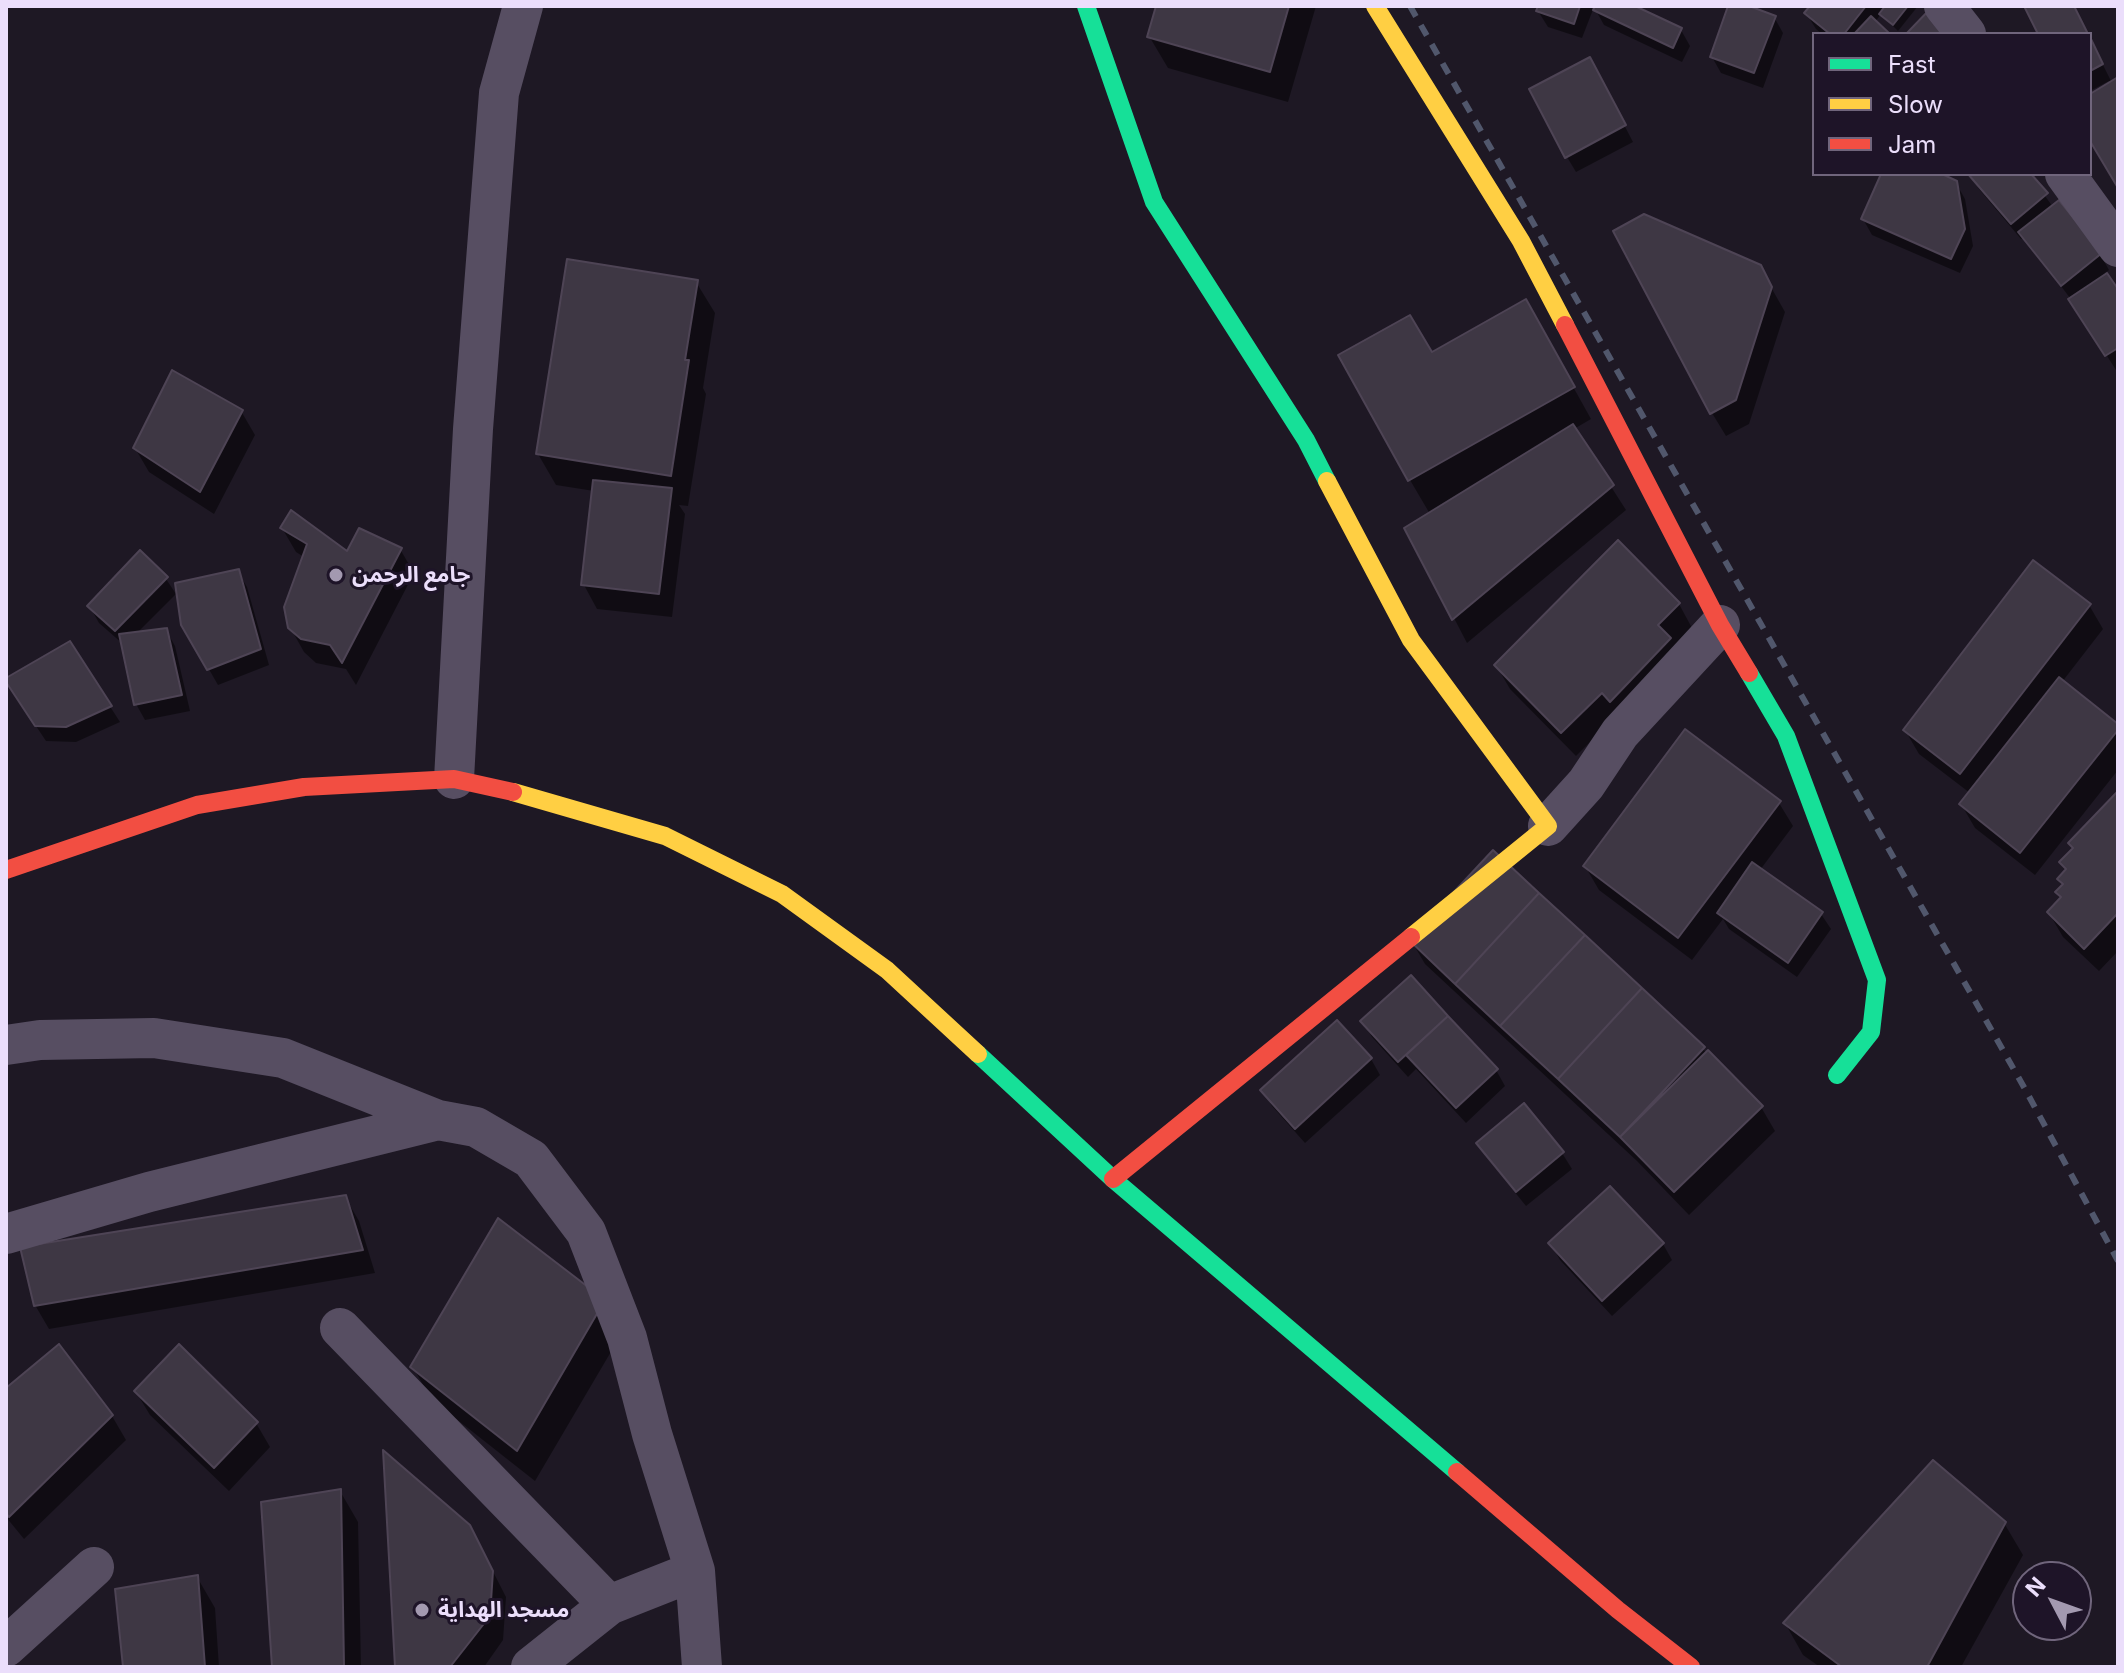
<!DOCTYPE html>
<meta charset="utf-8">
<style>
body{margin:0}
#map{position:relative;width:2124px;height:1673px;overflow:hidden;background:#1e1824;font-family:Inter,sans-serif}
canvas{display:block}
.frame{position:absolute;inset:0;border:8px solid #ebdefb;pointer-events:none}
.legend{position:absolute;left:1812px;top:32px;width:280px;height:144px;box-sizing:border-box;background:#1e1428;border:2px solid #70657c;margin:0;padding:10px 14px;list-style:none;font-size:24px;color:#ebdefb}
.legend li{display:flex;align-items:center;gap:16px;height:40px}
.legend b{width:40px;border:2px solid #70657c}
.north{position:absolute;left:2012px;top:1561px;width:80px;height:80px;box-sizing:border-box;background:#1e1428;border:2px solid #70657c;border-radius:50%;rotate:311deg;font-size:22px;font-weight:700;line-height:32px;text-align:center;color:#ebdefb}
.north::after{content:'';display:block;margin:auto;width:28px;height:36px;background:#a399b0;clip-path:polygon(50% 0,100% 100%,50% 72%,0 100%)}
</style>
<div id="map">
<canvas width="2124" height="1673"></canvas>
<div class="frame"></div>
<ul class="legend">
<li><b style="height:10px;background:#16e098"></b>Fast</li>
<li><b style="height:10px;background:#ffcf43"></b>Slow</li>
<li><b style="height:10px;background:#f24e42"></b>Jam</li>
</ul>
<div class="north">N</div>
</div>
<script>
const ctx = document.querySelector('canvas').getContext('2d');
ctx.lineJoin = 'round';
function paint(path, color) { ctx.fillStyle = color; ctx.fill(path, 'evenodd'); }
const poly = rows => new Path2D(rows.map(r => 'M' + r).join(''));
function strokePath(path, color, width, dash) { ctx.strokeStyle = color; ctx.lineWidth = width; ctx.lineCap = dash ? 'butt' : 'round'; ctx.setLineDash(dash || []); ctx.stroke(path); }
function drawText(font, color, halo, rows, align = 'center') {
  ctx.font = font + ' Inter,"Noto Sans Arabic",sans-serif'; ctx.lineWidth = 6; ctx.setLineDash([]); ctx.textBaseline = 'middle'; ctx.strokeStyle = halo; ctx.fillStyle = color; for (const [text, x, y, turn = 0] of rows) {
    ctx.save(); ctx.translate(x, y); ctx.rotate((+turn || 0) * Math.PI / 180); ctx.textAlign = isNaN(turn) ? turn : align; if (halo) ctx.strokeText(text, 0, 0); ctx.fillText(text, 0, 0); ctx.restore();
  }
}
const shadow = poly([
 [1158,6,1316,6,1288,102,1168,68,1149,36],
 [1540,6,1630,6,1681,30,1690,46,1682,62,1604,25,1594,7,1582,38,1548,27,1538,11],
 [1731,6,1743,6,1774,17,1783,33,1763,88,1721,73,1712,57],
 [1812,6,1918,6,1898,31,1881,14,1875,22,1887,34,1822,34,1816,29,1806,13],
 [2090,39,2112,83,2118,79,2118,185,2090,139,2090,96,2111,84,2109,81,2090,91],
 [1598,75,1633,142,1576,172,1567,157],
 [1883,174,1937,174,1956,183,1965,199,1973,246,1960,273,1872,235,1863,219],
 [1970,174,2029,174,2053,207,2100,254,2109,270,2105,273,2118,293,2118,369,2116,370,2070,298,2024,237,2021,239,1979,189],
 [1759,266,1785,312,1749,424,1726,436,1712,413],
 [696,282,715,313,703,388,706,394,688,506,679,505,685,514,672,617,597,609,584,585,594,491,556,485,538,454],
 [1526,302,1591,419,1574,429,1626,510,1467,643,1407,528,1430,514,1410,480],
 [241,411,255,435,214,514,149,472,135,448],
 [282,528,348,554,400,549,414,573,356,685,346,669,316,663,304,652,290,627,304,557,296,552],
 [140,552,166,579,176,594,137,633,166,630,175,646,190,711,145,720,136,704,123,644,99,623,90,607],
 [238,572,247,587,269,665,218,685,183,624],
 [1679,604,1692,628,1616,716,1576,756,1510,689,1496,665],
 [2089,605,2103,629,2062,682,2118,727,2118,770,2035,875,1975,828,1961,804,1970,793,1919,754,1905,730],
 [70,644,120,722,76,742,46,741,16,696],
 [2118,793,2118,951,2099,971,2063,937,2049,913,2061,899,2057,892,2063,886,2060,879,2067,871,2062,863],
 [1779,803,1793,826,1760,870,1821,914,1831,929,1797,977,1729,929,1723,919,1692,960,1599,890,1585,866],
 [1411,940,1703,1049,1761,1107,1775,1131,1689,1215,1637,1161,1425,964],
 [1410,978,1496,1070,1505,1086,1466,1123,1416,1069,1408,1077,1372,1037,1363,1022],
 [1337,1023,1371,1059,1380,1075,1305,1143,1272,1106,1263,1091],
 [1524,1106,1562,1153,1572,1169,1526,1206,1488,1159,1479,1143],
 [1610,1189,1663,1244,1672,1260,1612,1316,1560,1260,1551,1244],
 [345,1197,359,1221,375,1273,49,1329,35,1305],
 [499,1221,622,1333,535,1481,431,1399,413,1367],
 [6,1391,112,1416,126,1440,24,1539,6,1517],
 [136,1392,256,1423,270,1447,229,1491,150,1415],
 [340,1491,358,1522,361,1667,274,1667],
 [2004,1523,2023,1555,1961,1667,1820,1667,1803,1655,1785,1623],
 [483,1552,506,1597,503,1640,484,1667,397,1667],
 [197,1577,215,1608,219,1667,125,1667]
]);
const building = poly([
 [1156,6,1289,6,1270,72,1147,37,1156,6],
 [1538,6,1580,6,1574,24,1536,11,1538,6],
 [1595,6,1635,6,1682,28,1673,48,1593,10,1595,6],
 [1728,6,1749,6,1776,16,1754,73,1710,57,1728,6],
 [1810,6,1866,6,1844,34,1830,34,1804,13,1810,6],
 [1885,6,1908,6,1893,25,1879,14,1885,6],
 [1933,6,1943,34,1906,34,1933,6],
 [2024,6,2074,6,2088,34,2038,34,2024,6],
 [1871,16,1890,34,1854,34,1871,16],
 [2090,37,2103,64,2090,71,2090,37],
 [1590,57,1626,125,1565,158,1529,89,1590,57],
 [2118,77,2118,188,2090,141,2090,94,2118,77],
 [1881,174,1942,174,1957,181,1965,229,1951,259,1861,219,1881,174],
 [1968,174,2031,174,2048,193,2011,224,1968,174],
 [2059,200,2102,253,2061,286,2018,232,2059,200],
 [1644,214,1761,265,1772,287,1736,400,1710,414,1613,231,1644,214],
 [567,259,698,280,685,360,689,360,671,476,536,454,567,259],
 [2107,273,2118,289,2118,348,2105,356,2068,299,2107,273],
 [1526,299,1575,387,1408,481,1338,355,1410,315,1432,352,1526,299],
 [172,370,243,410,200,492,133,448,172,370],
 [1573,424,1614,485,1452,620,1404,528,1573,424],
 [593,480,672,488,659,594,581,585,593,480],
 [291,510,347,551,359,528,402,548,342,663,330,645,301,639,288,628,284,607,307,544,280,528,291,510],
 [1618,540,1680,603,1658,625,1671,638,1610,702,1602,693,1561,733,1494,665,1618,540],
 [140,550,168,577,115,631,87,606,140,550],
 [2033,560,2091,604,1960,774,1903,730,2033,560],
 [239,569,261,649,207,670,181,625,175,583,239,569],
 [167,628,182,695,134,705,119,634,167,628],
 [70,641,112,706,66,727,35,726,6,682,6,678,70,641],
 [2059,677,2118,724,2118,730,2020,853,1959,804,2059,677],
 [1685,729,1781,801,1678,938,1583,866,1685,729],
 [2118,791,2118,913,2084,949,2047,912,2061,897,2055,892,2063,884,2057,879,2066,869,2059,862,2073,848,2068,843,2118,791],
 [1493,850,1539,893,1455,984,1409,940,1493,850],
 [1752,862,1823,912,1788,963,1717,913,1752,862],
 [1539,893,1585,935,1500,1026,1455,984,1539,893],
 [1585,935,1642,988,1558,1079,1500,1026,1585,935],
 [1411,975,1448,1016,1398,1062,1360,1021,1411,975],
 [1642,988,1705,1047,1620,1137,1558,1079,1642,988],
 [1448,1016,1498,1069,1456,1108,1406,1055,1448,1016],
 [1337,1020,1372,1058,1295,1129,1260,1090,1337,1020],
 [1708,1050,1763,1106,1674,1192,1620,1137,1708,1050],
 [1524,1103,1564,1152,1516,1192,1476,1143,1524,1103],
 [1610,1186,1664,1243,1602,1301,1548,1243,1610,1186],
 [346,1195,363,1250,34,1306,20,1247,346,1195],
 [498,1218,605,1300,517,1451,410,1367,498,1218],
 [59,1344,113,1415,9,1517,6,1513,6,1388,59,1344],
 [179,1344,258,1422,214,1468,134,1391,179,1344],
 [383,1450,470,1525,493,1571,490,1616,450,1667,395,1667,383,1450],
 [1933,1460,2006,1522,1927,1667,1842,1667,1783,1623,1933,1460],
 [341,1489,344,1667,272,1667,261,1502,341,1489],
 [198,1575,205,1667,123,1667,115,1589,198,1575]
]);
const street = poly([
 [1944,6,1966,34],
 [2065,174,2118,247],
 [454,779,473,429,499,93,523,6],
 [1548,826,1586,784,1620,733,1720,625],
 [6,1045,40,1040,154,1038,283,1058,438,1120,476,1127,531,1159,586,1232,627,1338,652,1434,695,1571],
 [6,1234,149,1192,438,1120],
 [340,1328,609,1605],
 [6,1647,94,1567],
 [531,1667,609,1605,695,1571,702,1667]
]);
const fast = poly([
 [1086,6,1154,202,1306,440,1327,481],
 [1749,673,1786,736,1877,980,1871,1032,1837,1075],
 [978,1054,1113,1179,1457,1472]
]);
const slow = poly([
 [1375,6,1521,241,1565,325],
 [1327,481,1411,640,1548,826,1411,937],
 [513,792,665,836,782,894,887,970,978,1054]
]);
const jam = poly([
 [1565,325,1720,625,1749,673],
 [6,870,197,805,304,787,454,779,513,792],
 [1113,1179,1411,937],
 [1457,1472,1618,1610,1691,1667]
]);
const rail = poly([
 [1410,6,2025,1089,2118,1261]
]);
const markers = [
 [336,575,8,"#a399b0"],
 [422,1610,8,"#a399b0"]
];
const poiNames = [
 ["جامع الرحمن",352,575],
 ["مسجد الهداية",438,1610]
];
paint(shadow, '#0007');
paint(building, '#3e3744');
strokePath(building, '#4e4455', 2);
strokePath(street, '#574e62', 40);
strokePath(fast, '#16e098', 18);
strokePath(slow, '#ffcf43', 18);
strokePath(jam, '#f24e42', 18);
strokePath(rail, '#51576c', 6, [12, 10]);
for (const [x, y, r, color] of markers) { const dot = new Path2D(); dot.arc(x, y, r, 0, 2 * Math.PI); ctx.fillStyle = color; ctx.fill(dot); strokePath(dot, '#1e1428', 3); }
drawText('bold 22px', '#ebdefb', '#1e1428', poiNames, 'left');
</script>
